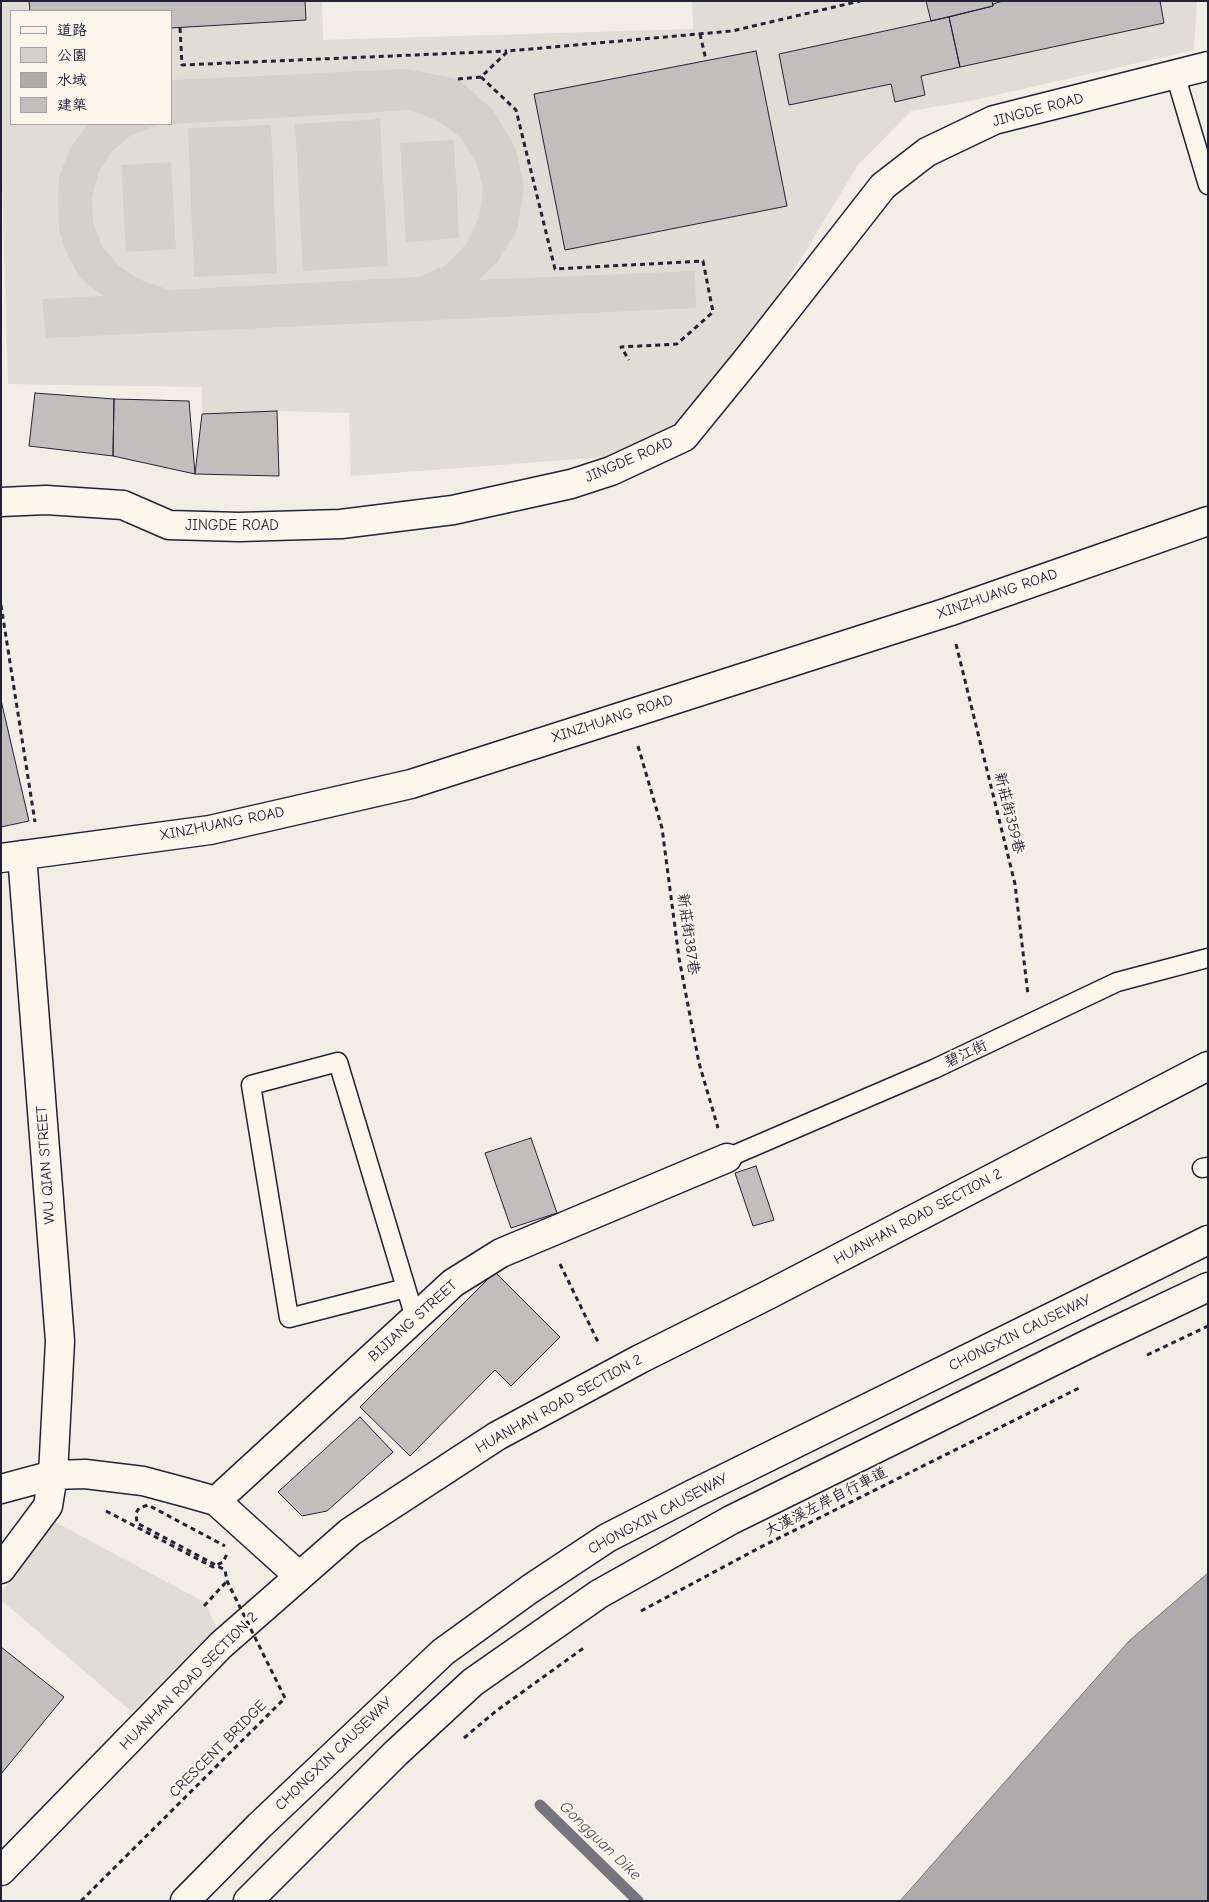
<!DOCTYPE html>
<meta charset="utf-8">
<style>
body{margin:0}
#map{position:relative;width:1209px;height:1902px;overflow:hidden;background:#f2eee5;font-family:"Comic Neue","LXGW WenKai TC",sans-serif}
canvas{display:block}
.frame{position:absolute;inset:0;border:2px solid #22223b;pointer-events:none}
.legend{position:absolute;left:10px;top:10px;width:162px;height:115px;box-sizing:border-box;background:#fbf7ec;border:1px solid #a4a2a5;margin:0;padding:6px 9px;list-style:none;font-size:15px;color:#22223b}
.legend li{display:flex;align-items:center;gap:10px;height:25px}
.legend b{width:25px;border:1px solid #a4a2a5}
</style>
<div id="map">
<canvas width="1209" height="1902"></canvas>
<div class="frame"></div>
<ul class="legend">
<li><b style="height:6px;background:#fbf7ec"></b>道路</li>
<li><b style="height:14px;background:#d4d1cc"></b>公園</li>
<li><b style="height:14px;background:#aeabad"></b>水域</li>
<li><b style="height:14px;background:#c2bebe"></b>建築</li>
</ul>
</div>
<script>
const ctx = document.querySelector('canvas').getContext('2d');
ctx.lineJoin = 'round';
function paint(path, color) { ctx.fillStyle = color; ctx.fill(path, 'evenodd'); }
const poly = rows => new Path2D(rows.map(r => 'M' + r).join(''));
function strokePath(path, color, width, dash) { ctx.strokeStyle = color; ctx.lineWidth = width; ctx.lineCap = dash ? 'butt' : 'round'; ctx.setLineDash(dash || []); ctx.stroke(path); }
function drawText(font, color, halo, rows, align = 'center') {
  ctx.font = font + ' "Comic Neue","LXGW WenKai TC",sans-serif'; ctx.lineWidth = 4; ctx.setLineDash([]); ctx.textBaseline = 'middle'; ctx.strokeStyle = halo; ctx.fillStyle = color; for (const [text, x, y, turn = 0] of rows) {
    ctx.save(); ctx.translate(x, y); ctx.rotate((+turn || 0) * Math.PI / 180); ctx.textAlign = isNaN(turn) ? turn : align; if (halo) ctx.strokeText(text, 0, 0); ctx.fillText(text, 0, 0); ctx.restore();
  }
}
const built = poly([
 [1,1,322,1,323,40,693,29,692,1,1197,1,1194,50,979,99,911,111,858,165,772,306,678,426,607,457,351,476,349,413,277,411,202,414,202,387,8,384,1,146],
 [11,11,171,11,171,124,11,124],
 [55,1522,206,1603,216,1628,132,1712,1,1600,1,1593]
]);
const green = poly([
 [406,69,458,79,493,110,516,149,524,187,517,230,498,261,479,280,695,271,696,308,46,338,42,299,103,296,80,278,66,252,59,229,58,200,59,177,71,147,88,124,171,124,171,81,174,80],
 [411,110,438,121,460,137,476,161,483,188,479,217,467,243,446,265,419,277,169,290,138,279,118,265,102,246,93,222,92,197,98,174,111,152,130,136,156,125],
 [380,119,388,266,303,271,295,124],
 [271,125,277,273,194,277,188,128],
 [454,140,459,238,406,242,400,143],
 [171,162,176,249,126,252,121,165]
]);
const water = poly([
 [1208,1573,1208,1901,900,1901,1129,1641,1208,1573]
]);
const stream = poly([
 [540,1805,638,1901]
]);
const building = poly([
 [29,1,305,1,306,20,171,28,171,11,30,11,29,1],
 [926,1,992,1,993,6,931,21,926,1],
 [1160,1,1164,23,960,67,949,17,993,6,993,4,1003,1,1160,1],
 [949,17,960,67,921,76,925,95,895,102,891,84,789,105,779,54,949,17],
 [756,51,787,206,565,250,534,94,756,51],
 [35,393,114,399,113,456,29,446,35,393],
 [114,399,189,401,195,474,113,456,114,399],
 [277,411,279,476,195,474,202,414,277,411],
 [1,700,29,821,1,827,1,700],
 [531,1138,557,1213,511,1228,485,1153,531,1138],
 [756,1166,774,1220,753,1226,735,1173,756,1166],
 [495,1272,560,1337,511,1386,495,1370,410,1456,360,1407,495,1272],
 [360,1417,393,1452,327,1511,302,1516,278,1492,360,1417],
 [1,1647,64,1697,1,1774,1,1647]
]);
const path = poly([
 [1002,1,1002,2],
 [180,28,182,65,507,51],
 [700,34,706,60],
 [481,77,516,110,555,269,703,261,713,312,677,344,621,347,629,360],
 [458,79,481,77,508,51,732,31,860,1],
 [1,605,35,822],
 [956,644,1015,884,1028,995],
 [638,746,662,828,679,958,699,1063,718,1128],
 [560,1264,599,1344],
 [1147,1355,1208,1326],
 [106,1511,213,1567,223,1562,227,1554],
 [204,1606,227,1581],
 [641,1611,759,1548,1081,1387],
 [464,1738,496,1711,585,1647]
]);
const lane = poly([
 [1175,74,1208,185],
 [727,1158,934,1069,1117,982,1208,958],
 [1202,1168,1208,1167],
 [406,1288,289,1318,251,1085,338,1062,415,1318]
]);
const street = poly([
 [1,502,46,500,123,505,169,525,239,527,341,524,453,510,571,484,611,471,684,437,750,356,883,186,927,152,994,120,1208,66],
 [1,858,210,830,411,784,948,612,1208,521],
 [1,1489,53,1475,85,1474,143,1481,184,1492,216,1501,299,1576],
 [216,1501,453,1283,501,1253,727,1158],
 [1,1569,48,1506,53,1475,60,1341,22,855]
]);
const secondary = poly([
 [1,1871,221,1645,350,1532,497,1436,640,1359,768,1295,1208,1066],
 [185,1901,259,1826,443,1652,530,1589,607,1538,693,1494,1208,1240],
 [248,1901,396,1753,473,1682,599,1594,731,1520,1096,1340,1208,1287]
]);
const pathBridge = poly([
 [81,1901,285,1698,227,1581,225,1570,137,1523,136,1513,139,1508,148,1505,225,1546]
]);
const streetNames = [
 ["JINGDE ROAD",1038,110,-15],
 ["JINGDE ROAD",629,460,-23],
 ["JINGDE ROAD",232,526],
 ["XINZHUANG ROAD",997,594,-19],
 ["XINZHUANG ROAD",612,719,-18],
 ["新莊街359巷",1009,813,76],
 ["XINZHUANG ROAD",222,824,-11],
 ["新莊街387巷",688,934,82],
 ["碧江街",966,1054,-25],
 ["WU QIAN STREET",46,1165,-94],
 ["HUANHAN ROAD SECTION 2",918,1217,-28],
 ["BIJIANG STREET",413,1321,-42],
 ["CHONGXIN CAUSEWAY",1020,1333,-26],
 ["HUANHAN ROAD SECTION 2",559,1404,-29],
 ["大漢溪左岸自行車道",826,1502,-27],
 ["CHONGXIN CAUSEWAY",658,1514,-28],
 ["HUANHAN ROAD SECTION 2",189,1681,-45],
 ["CRESCENT BRIDGE",218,1749,-45],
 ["CHONGXIN CAUSEWAY",334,1754,-44]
];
const waterNames = [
 ["Gongguan Dike",600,1841,44]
];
paint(built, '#e0dcd6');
paint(green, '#d4d1cc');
paint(water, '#aeabad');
strokePath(water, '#76747f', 1);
strokePath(stream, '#76747f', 11);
paint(building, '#c2bebe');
strokePath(building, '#22223b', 1);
strokePath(lane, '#22223b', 21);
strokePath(street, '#22223b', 31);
strokePath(secondary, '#22223b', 31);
strokePath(path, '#22223b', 3, [5, 4]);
strokePath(lane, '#fbf7ec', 18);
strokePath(street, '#fbf7ec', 28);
strokePath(secondary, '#fbf7ec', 28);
strokePath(pathBridge, '#22223b', 3, [5, 4]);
drawText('15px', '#22223b', '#fbf7ec', streetNames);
drawText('italic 16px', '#535263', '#fbf7ec', waterNames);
</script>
